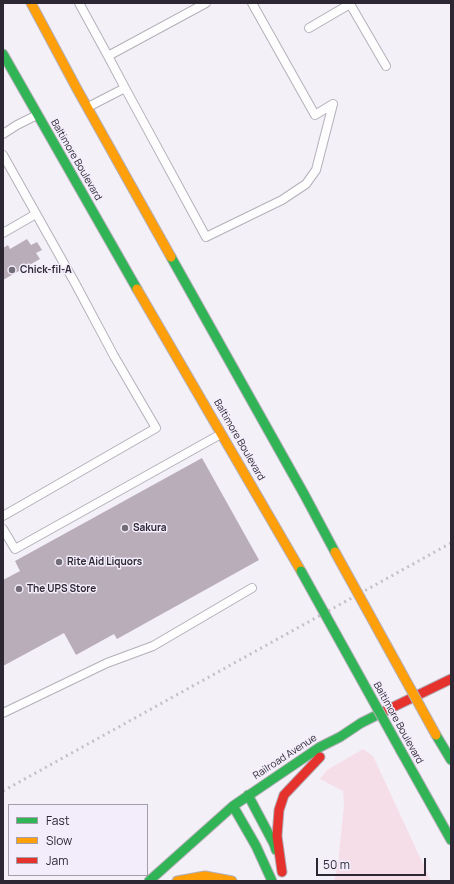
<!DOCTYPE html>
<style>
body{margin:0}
#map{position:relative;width:454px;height:884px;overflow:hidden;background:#f4f0f8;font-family:Manrope,sans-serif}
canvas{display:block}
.frame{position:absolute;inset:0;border:4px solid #2d2734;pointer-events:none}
.legend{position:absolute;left:8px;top:804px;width:140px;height:72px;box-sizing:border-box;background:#f3edfb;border:1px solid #a49eab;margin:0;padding:5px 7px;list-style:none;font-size:12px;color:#2d2734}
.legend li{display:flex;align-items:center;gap:8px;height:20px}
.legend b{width:20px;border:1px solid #a49eab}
.scale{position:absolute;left:316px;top:858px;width:110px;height:18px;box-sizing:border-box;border:2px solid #2d2734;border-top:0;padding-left:5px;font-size:12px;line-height:14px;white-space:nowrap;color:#2d2734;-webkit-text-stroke:3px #f3edfb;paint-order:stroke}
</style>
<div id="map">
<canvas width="454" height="884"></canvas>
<div class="frame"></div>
<ul class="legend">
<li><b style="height:5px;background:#30b455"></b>Fast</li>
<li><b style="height:5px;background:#ff9f0a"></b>Slow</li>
<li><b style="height:5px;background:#e5322d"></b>Jam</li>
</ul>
<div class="scale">50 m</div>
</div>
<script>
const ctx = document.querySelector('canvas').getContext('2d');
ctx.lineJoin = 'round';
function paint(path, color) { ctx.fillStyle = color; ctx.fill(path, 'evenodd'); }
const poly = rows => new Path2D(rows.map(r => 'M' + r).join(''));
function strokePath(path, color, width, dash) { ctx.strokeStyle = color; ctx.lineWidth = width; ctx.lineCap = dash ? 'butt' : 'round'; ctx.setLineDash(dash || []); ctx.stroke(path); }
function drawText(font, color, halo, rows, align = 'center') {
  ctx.font = font + ' Manrope,sans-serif'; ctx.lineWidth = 3; ctx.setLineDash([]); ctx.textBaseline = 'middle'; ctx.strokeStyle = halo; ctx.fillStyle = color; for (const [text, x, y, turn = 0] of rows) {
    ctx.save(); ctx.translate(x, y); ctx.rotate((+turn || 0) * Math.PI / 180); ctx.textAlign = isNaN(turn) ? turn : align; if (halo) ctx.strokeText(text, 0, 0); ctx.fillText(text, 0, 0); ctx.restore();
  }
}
const green = poly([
 [363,749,373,756,431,881,334,881,338,864,344,805,343,791,320,779,327,770]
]);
const building = poly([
 [27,239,31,245,37,242,42,250,36,253,40,259,3,280,3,248,8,245,10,249],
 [202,458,259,560,117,639,114,634,76,655,64,633,3,666,3,580,20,571,15,561]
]);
const lane = poly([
 [79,3,108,56,125,88,206,237,282,200,306,184,316,170,333,104],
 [252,3,315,115,333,104],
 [309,28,350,4,386,66],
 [108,56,206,3],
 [88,107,125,88],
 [3,134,17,125,37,115],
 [3,155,75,283,114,356,156,428,3,516],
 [3,233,36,214],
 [3,529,15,549,221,434],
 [3,713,107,663,153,646,252,588]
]);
const fast = poly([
 [3,54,137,289],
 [171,257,304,494,335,552],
 [436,735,451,760],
 [401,751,451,840],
 [248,795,274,844,276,850],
 [233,806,256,846,272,881],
 [149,881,233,806,320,747,340,737,361,723,387,710]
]);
const slow = poly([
 [31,3,77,89,171,257],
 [137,289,301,571],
 [177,881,205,876,232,881]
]);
const jam = poly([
 [387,710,451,679],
 [282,872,277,836,279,810,284,795,320,757]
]);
const rail = poly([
 [3,791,451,543]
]);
const fastBridge = poly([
 [301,571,401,751]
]);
const slowBridge = poly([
 [335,552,436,735]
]);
const markers = [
 [12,270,4,"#736d79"],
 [125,528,4,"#736d79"],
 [59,562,4,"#736d79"],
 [19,589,4,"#736d79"]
];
const streetNames = [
 ["Baltimore Boulevard",76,160,60],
 ["Baltimore Boulevard",239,440,60],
 ["Baltimore Boulevard",398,723,61],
 ["Railroad Avenue",285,757,-33]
];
const poiNames = [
 ["Chick-fil-A",20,270],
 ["Sakura",133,528],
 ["Rite Aid Liquors",67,562],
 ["The UPS Store",27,589]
];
paint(green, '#f6dee9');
paint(building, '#baadba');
strokePath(lane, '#b4afb9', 10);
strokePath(fast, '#b4afb9', 11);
strokePath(slow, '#b4afb9', 11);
strokePath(jam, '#b4afb9', 11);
strokePath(lane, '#fdfdfe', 8);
strokePath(fast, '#30b455', 9);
strokePath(slow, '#ff9f0a', 9);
strokePath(jam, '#e5322d', 9);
strokePath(rail, '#c3c2c4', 3, [2, 4]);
strokePath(fastBridge, '#b4afb9', 11, []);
strokePath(slowBridge, '#b4afb9', 11, []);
strokePath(fastBridge, '#30b455', 9);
strokePath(slowBridge, '#ff9f0a', 9);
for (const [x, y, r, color] of markers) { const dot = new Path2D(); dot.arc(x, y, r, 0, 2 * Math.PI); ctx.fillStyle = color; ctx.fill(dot); strokePath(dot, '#f3edfb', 1.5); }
drawText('10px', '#2d2734', '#f3edfb', streetNames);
drawText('bold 10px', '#2d2734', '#f3edfb', poiNames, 'left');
</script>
